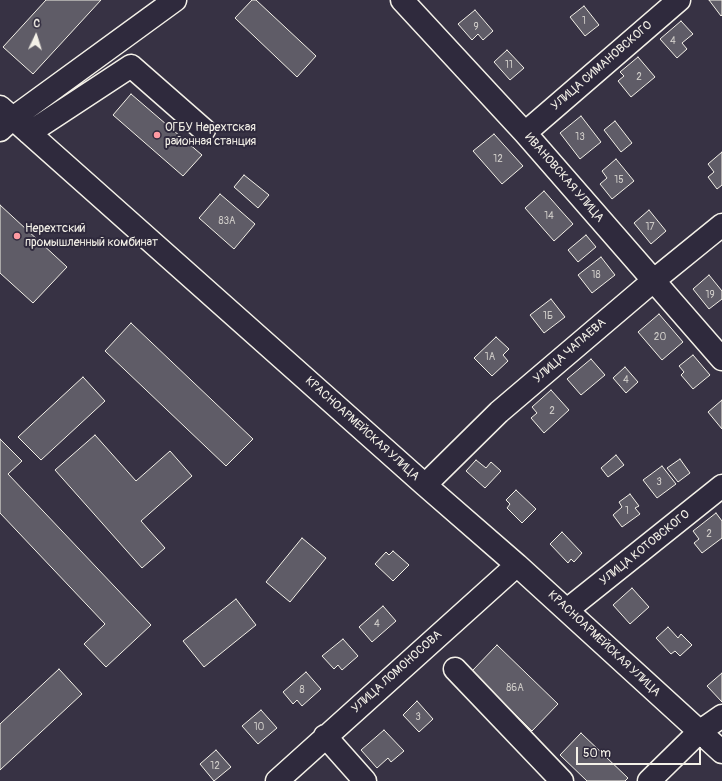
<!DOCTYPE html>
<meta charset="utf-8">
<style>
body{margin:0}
#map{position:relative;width:722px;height:781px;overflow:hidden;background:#373244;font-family:Pangolin,sans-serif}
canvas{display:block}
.north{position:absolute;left:16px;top:16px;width:40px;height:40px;-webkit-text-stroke:3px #2f2a3d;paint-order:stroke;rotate:4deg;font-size:11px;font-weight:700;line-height:16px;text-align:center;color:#f4f1e8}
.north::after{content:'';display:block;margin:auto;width:14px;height:18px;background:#f4f1e8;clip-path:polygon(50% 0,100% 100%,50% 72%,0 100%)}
.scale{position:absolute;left:576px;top:747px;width:125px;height:18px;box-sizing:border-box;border:2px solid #f4f1e8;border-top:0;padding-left:5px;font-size:12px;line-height:14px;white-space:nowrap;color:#f4f1e8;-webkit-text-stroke:3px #2f2a3d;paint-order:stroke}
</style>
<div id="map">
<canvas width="722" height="781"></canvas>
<div class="north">С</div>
<div class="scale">50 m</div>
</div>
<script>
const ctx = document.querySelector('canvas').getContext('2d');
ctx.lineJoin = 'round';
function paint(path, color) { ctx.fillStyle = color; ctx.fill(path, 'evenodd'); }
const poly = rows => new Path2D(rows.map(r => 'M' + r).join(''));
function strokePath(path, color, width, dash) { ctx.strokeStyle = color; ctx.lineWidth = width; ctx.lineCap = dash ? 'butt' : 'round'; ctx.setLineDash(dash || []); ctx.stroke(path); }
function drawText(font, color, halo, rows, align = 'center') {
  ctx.font = font + ' Pangolin,sans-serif'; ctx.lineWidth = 4; ctx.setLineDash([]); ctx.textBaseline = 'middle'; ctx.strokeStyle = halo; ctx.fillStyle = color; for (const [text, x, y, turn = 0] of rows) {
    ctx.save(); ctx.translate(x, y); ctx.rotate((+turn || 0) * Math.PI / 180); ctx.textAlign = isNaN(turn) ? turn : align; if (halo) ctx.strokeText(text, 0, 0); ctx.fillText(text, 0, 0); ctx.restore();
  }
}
const building = poly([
 [46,0,101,0,33,74,3,47,46,0],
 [252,0,256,0,316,56,297,77,235,18,252,0],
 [709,0,722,0,722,15,721,16,709,0],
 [584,6,599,25,585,36,570,17,584,6],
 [475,10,493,31,483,40,478,34,472,40,458,24,475,10],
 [681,21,693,34,682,43,687,49,677,58,660,39,681,21],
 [507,50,524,68,510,80,494,62,507,50],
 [638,57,655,77,631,97,618,81,624,76,620,72,638,57],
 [131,94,202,155,183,176,113,115,131,94],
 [581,116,601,142,580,159,560,133,581,116],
 [615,121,632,143,621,152,604,130,615,121],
 [494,134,523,166,502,184,473,151,494,134],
 [722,152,722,185,717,189,708,177,714,172,708,164,722,152],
 [616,159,634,181,612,199,600,184,607,178,602,171,616,159],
 [244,175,269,195,258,208,234,187,244,175],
 [544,191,573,224,554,241,525,208,544,191],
 [220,194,255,224,234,249,199,218,220,194],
 [0,205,67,267,33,303,0,273,0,205],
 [649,210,666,231,651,244,634,223,649,210],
 [586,235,596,247,578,262,568,250,586,235],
 [601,257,615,275,592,293,578,275,601,257],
 [709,275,722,291,722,299,709,309,693,289,709,275],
 [551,299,565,317,544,333,530,315,551,299],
 [659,314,683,342,662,360,638,332,659,314],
 [131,323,253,439,226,466,105,351,131,323],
 [496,337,509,349,503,355,508,361,492,376,474,358,496,337],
 [693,355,710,375,693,389,681,375,684,372,679,366,693,355],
 [591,359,605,375,581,395,567,379,591,359],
 [625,367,638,382,626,393,613,378,625,367],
 [83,377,105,401,41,460,18,437,83,377],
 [551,390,569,410,544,433,531,418,537,413,532,407,551,390],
 [722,400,722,429,708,412,722,400],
 [95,435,136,481,170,451,192,476,141,521,165,548,142,568,55,470,95,435],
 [0,439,22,461,8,474,151,625,106,667,84,644,105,624,0,513,0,439],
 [616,455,624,465,608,477,601,468,616,455],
 [680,459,690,473,678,482,667,468,680,459],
 [476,460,486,468,491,462,501,471,485,488,466,471,476,460],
 [662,466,676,484,657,498,643,480,662,466],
 [516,490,536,509,522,523,507,508,510,504,506,500,516,490],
 [630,494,639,506,635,508,640,514,622,527,613,515,622,507,619,502,630,494],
 [716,513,722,521,722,538,702,553,694,543,699,539,693,531,716,513],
 [562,532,582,553,574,562,571,559,568,563,550,544,562,532],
 [302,538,326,558,290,602,266,582,302,538],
 [393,551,409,565,393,581,375,564,386,552,389,555,393,551],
 [632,588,649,607,630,624,613,605,632,588],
 [236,599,256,625,204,667,183,641,236,599],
 [383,606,396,621,372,642,359,627,383,606],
 [668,627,678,638,681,634,692,645,680,656,675,651,671,654,656,638,668,627],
 [343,639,358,656,342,670,338,665,334,669,322,656,343,639],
 [497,645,558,704,532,731,472,671,497,645],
 [59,669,82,694,0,770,0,724,59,669],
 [306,672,321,689,302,706,297,700,293,704,283,692,306,672],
 [722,673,722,702,707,686,722,673],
 [417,701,433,719,419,732,403,715,417,701],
 [261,710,277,728,258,744,242,726,261,710],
 [384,730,404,751,391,762,388,758,377,768,361,750,384,730],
 [581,733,628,778,625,781,587,781,560,755,581,733],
 [216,750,231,767,214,781,200,764,216,750]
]);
const minor = poly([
 [402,0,525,133,722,359],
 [0,107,425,485,517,565,722,752],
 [0,130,13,118,175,0],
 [29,133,131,66,204,130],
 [525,133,679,0],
 [425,485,499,412,653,281,722,225],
 [567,610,722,486],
 [455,669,562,781],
 [325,736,365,781],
 [277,781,517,565],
 [649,781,699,732,722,716]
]);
const markers = [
 [157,135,4,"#ff9aa2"],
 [17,236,4,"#ff9aa2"]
];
const numberNames = [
 ["1",584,21],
 ["9",476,27],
 ["4",673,41],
 ["11",509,65],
 ["2",639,77],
 ["13",580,137],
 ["12",498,159],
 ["15",619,180],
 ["14",549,216],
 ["83А",227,221],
 ["17",650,227],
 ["18",596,275],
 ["19",710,295],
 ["1Б",548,316],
 ["20",660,337],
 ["1А",490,357],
 ["4",626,380],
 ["2",552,411],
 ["3",659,482],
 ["1",627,511],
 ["2",709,534],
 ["4",377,624],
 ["86А",515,688],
 ["8",302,690],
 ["3",418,717],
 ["10",259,727],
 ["12",215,766]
];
const streetNames = [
 ["УЛИЦА СИМАНОВСКОГО",602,66,-41],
 ["ИВАНОВСКАЯ УЛИЦА",564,178,49],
 ["УЛИЦА ЧАПАЕВА",570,351,-41],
 ["КРАСНОАРМЕЙСКАЯ УЛИЦА",362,429,42],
 ["УЛИЦА КОТОВСКОГО",645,548,-39],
 ["КРАСНОАРМЕЙСКАЯ УЛИЦА",604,644,43],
 ["УЛИЦА ЛОМОНОСОВА",397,672,-42]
];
const poiNames = [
 ["ОГБУ Нерехтская",165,128],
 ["районная станция",165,142],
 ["Нерехтский",25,229],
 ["промышленный комбинат",25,243]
];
paint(building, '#5f5c67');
strokePath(building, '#f4f1e8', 1);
strokePath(minor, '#f4f1e8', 25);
strokePath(minor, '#2f2a3d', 22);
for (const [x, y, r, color] of markers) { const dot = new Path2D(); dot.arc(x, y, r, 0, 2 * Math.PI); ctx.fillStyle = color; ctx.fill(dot); strokePath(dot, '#2f2a3d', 1.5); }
drawText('10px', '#cfccc8', null, numberNames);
drawText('12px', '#f4f1e8', '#2f2a3d', streetNames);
drawText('12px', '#f4f1e8', '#2f2a3d', poiNames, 'left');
</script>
